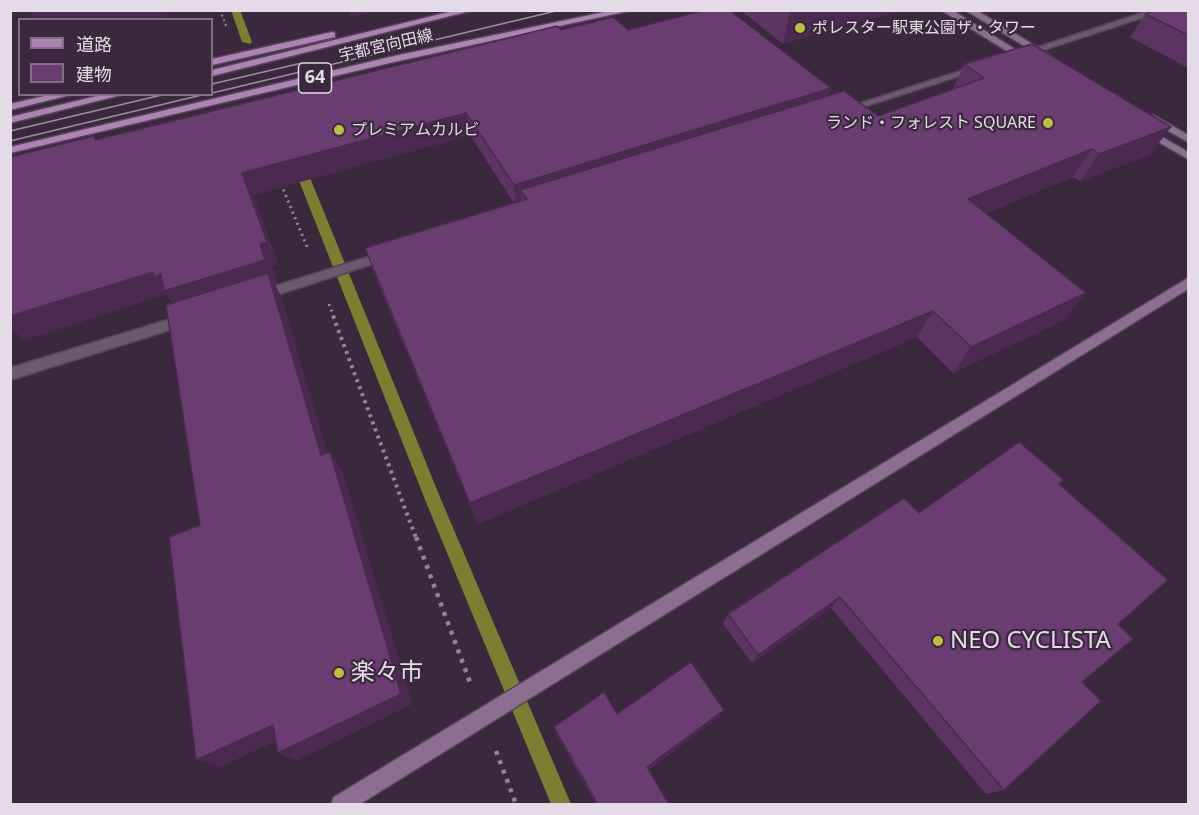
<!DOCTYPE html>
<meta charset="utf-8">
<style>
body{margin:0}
#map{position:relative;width:1199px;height:815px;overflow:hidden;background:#3a293d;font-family:"Noto Sans","Noto Sans JP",sans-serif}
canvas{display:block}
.frame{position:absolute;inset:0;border:12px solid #e5dae7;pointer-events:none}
.legend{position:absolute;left:18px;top:18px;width:195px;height:78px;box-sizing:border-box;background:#3a293d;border:2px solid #7e7081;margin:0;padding:8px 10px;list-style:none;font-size:18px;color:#e5dae7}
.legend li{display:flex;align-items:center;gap:12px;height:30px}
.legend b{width:30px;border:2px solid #7e7081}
</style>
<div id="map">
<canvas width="1199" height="815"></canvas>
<div class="frame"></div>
<ul class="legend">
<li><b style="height:8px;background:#ad83b3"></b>道路</li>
<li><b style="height:16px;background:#6a3d71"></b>建物</li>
</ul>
</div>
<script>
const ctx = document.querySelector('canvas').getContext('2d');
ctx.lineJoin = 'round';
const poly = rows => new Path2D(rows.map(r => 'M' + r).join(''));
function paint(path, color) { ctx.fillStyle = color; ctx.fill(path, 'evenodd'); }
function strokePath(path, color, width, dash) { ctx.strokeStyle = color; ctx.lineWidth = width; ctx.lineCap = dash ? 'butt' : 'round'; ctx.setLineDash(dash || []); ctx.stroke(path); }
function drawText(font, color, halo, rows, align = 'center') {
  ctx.font = font + ' "Noto Sans","Noto Sans JP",sans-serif'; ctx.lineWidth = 4.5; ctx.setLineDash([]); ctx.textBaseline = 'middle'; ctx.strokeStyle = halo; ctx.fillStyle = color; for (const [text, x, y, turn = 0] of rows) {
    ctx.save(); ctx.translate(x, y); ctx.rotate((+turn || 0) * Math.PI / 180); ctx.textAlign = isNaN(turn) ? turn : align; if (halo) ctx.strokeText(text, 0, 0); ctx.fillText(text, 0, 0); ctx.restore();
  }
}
const stream = poly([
 [231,10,240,10,252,42,250,44,242,42,231,10],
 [298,160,304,163,442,502,571,804,551,804,426,502,292,163,298,160]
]);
const pathFar3 = poly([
 [220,10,227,28]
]);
const pathFar2 = poly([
 [281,184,308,249],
 [329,304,334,317]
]);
const pathFar1 = poly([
 [333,316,416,538]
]);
const path = poly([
 [416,537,471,685],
 [496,751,516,804]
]);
const street = poly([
 [1151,10,1166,10,1025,56,1017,54,1151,10],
 [976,66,984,68,848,112,839,110,976,66],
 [387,251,393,255,391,258,258,301,251,296,253,293,387,251],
 [187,314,192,315,194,319,192,323,10,380,10,368,187,314]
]);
const secondary = poly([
 [941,10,952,10,1034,61,1026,63,941,10],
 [965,10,976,10,1049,54,1041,56,965,10],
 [1153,115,1188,135,1188,142,1149,120,1149,116,1153,115],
 [1145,127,1188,152,1188,159,1141,132,1141,128,1145,127],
 [1188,278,1188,289,360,804,331,804,334,797,1188,278]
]);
const primary = poly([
 [457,10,474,10,212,76,212,70,457,10],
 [614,10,633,10,394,62,10,153,10,147,394,56,614,10],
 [332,32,335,33,335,37,212,65,212,59,332,32],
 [53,94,74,94,10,110,10,104,53,94],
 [105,94,125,94,10,123,10,117,105,94]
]);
const tram = poly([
 [212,84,302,63],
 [212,93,560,10],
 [10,131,166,94],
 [10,141,206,94]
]);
const wall = poly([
 [744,10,895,10,895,12,783,44,744,13],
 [1188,10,1188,68,1130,37,1145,14],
 [561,30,628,30,831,88,829,95,878,116,953,89,964,64,1150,155,1080,181,1073,177,986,213,1064,320,953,373,917,337,478,524,375,276,365,248,514,203,470,135,253,195,278,264,272,266,277,282,274,283,281,296,327,453,342,471,412,704,297,760,278,753,276,741,219,767,200,525,173,303,166,294,24,340,10,327,10,316,97,139],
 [1059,484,1118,624,1082,682,1004,790,986,794,831,608,752,663,723,624,728,614,919,513],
 [719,717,648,770,669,804,596,804,556,733,554,727]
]);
const shadedWall = poly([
 [29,10,167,10,166,11,168,16,153,20,35,20],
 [349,10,377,10,351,17],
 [790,10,895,10,895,12,783,44],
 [831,88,825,110,527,199,520,190,522,205,516,207,514,185],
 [466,113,470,135,253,195,278,264,272,266,277,282,274,283,281,296,333,474,180,312,166,294,24,340,10,327,10,316,242,173],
 [1171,127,1150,155,1080,181,1099,154],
 [1092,149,1073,177,953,226,968,199],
 [1086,293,1064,320,953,373,971,347],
 [933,311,917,337,478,524,470,503],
 [330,452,342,471,412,704,297,760,278,753],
 [840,597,831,608,752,663,758,655],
 [724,710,719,717,644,772,647,767],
 [273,725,292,734,219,767,196,760]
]);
const building = poly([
 [705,10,729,10,831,88,514,185,466,113,242,173,267,242,260,244,265,260,164,291,161,274,154,277,153,272,10,316,10,157,94,136,95,140,557,26,561,30,613,17,628,30,705,10],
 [1156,10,1188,10,1188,35,1145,14,1156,10],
 [1032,44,1171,127,1099,154,1092,149,968,199,1086,293,971,347,933,311,470,503,365,248,527,199,520,190,844,91,878,116,984,78,964,64,1032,44],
 [268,273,321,455,330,452,401,694,278,753,273,725,196,760,169,537,200,525,166,305,268,273],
 [1019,442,1064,480,1059,484,1168,580,1118,624,1133,639,1082,682,1101,701,1004,790,840,597,758,655,728,614,904,498,919,513,1019,442],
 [691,662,724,710,647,767,669,804,598,804,554,727,604,692,617,714,691,662]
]);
const markers = [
 [800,28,6,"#bdbf43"],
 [1048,123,6,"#bdbf43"],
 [339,130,6,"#bdbf43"],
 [938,641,6,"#bdbf43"],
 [339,673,6,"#bdbf43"]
];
const farPoinames = [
 ["ポレスター駅東公園ザ・タワー",812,28],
 ["ランド・フォレスト SQUARE",1036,123,"right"],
 ["プレミアムカルビ",351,130]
];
const farStreetnames = [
 ["宇都宮向田線",386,46,-13]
];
const shields = [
 [315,78,33]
];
const shieldNames = [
 ["64",315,78]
];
const nearPoinames = [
 ["NEO CYCLISTA",950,641],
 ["楽々市",351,673]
];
paint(stream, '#7c7e32');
strokePath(street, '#544557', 3);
strokePath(secondary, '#544557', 3);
strokePath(primary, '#544557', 3);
strokePath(pathFar3, '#938596', 2, [2, 3]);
strokePath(pathFar2, '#938596', 3, [2, 4]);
strokePath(pathFar1, '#938596', 4, [3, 4.5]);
strokePath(path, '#938596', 4.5, [4, 6]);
paint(street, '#6c586f');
paint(secondary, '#8c6e91');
paint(primary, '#ad83b3');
strokePath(tram, '#9b8e9e', 1.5);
paint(wall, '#5b3461');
paint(shadedWall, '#4a2b4f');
paint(building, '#6a3d71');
strokePath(building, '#4a2b4f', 1.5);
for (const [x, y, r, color] of markers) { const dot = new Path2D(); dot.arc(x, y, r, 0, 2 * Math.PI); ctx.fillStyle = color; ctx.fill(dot); strokePath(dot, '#3a293d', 2); }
drawText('16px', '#e5dae7', '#3a293d', farPoinames, 'left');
drawText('16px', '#e5dae7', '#3a293d', farStreetnames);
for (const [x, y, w] of shields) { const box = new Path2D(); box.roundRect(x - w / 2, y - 15, w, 30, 4.5); ctx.fillStyle = '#3a293d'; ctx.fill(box); strokePath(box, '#e5dae7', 1.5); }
drawText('bold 18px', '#e5dae7', null, shieldNames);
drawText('24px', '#e5dae7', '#3a293d', nearPoinames, 'left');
</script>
